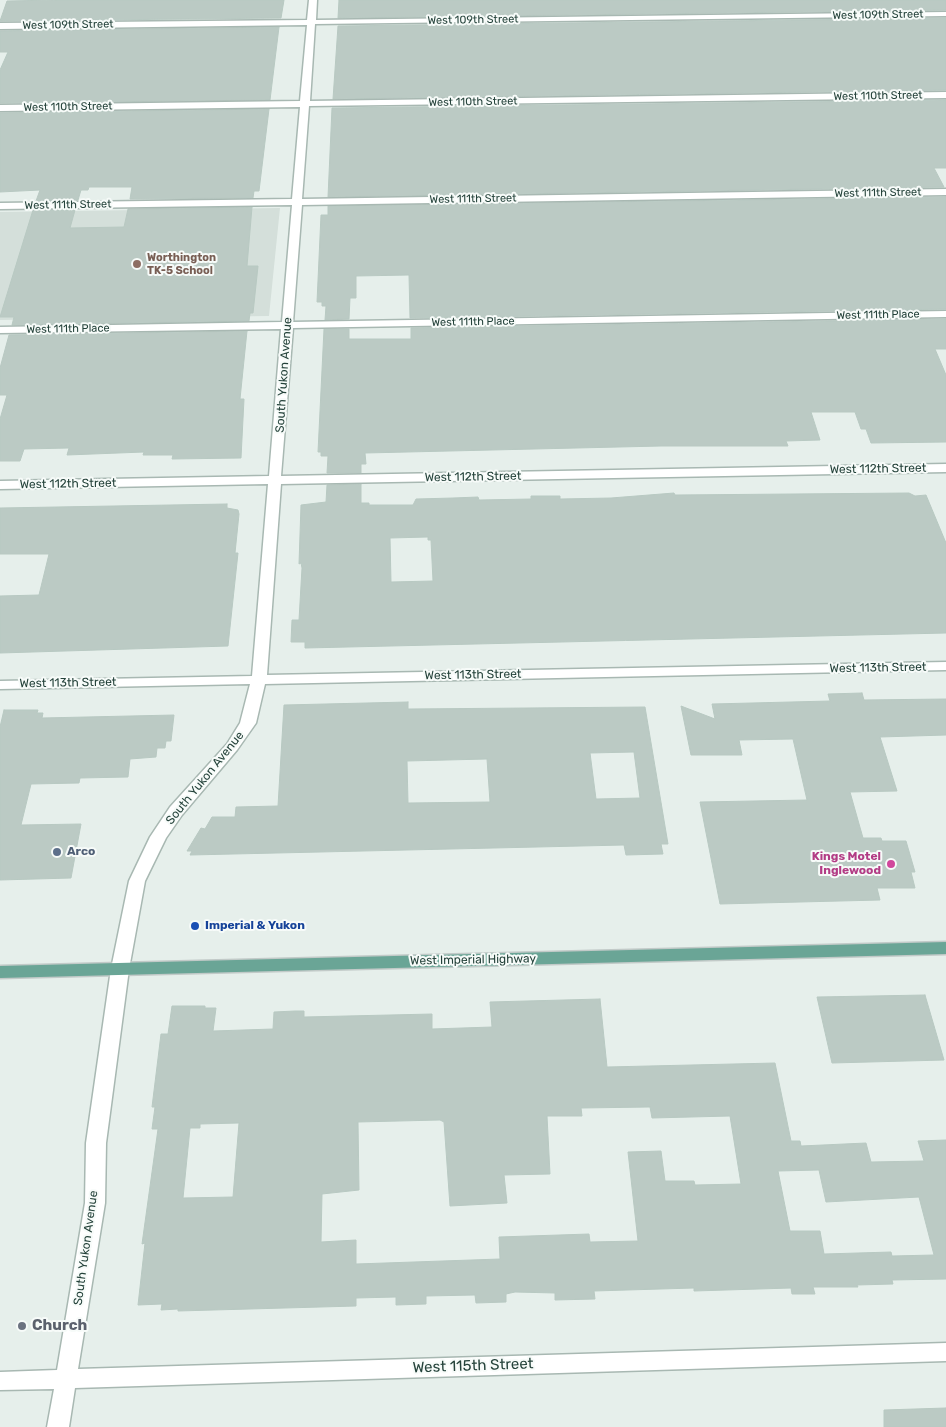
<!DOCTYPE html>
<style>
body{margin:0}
canvas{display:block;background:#e6efeb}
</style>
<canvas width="946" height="1427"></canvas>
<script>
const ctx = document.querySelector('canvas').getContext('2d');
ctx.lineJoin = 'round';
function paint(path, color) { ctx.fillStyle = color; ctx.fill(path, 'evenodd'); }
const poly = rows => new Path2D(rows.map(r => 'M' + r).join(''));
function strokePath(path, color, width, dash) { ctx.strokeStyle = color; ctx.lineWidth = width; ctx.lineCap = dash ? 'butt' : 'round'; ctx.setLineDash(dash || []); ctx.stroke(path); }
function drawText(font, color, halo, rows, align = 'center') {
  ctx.font = font + ' Rubik,sans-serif'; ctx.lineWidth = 4; ctx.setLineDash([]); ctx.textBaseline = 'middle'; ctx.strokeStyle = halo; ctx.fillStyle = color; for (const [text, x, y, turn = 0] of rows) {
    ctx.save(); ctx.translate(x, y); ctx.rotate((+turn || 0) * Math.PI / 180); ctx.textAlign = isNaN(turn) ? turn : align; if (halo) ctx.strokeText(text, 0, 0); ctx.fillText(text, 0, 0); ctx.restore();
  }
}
const built = poly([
 [280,208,269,316,0,320,0,212]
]);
const building = poly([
 [56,0,284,0,281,18,0,21,7,1,56,0],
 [339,0,946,0,946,10,338,18,339,0],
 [946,18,946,90,333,99,338,26,946,18],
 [279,27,270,100,0,103,0,70,8,52,0,52,0,31,279,27],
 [946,100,946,168,934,168,944,187,328,197,332,108,946,100],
 [269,109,259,191,254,191,253,198,130,199,132,187,89,187,88,190,81,190,78,200,36,201,40,190,0,192,0,113,269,109],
 [946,197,946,309,410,318,409,275,356,276,356,298,350,298,349,319,325,320,326,306,322,306,322,302,317,302,321,215,328,215,328,206,946,197],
 [252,207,247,266,258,266,253,313,250,313,249,321,12,325,14,317,0,317,33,210,75,210,70,228,124,227,128,209,252,207],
 [946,319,946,349,935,349,946,375,946,442,871,443,866,429,861,429,855,412,811,412,820,440,786,441,788,446,661,446,365,453,366,464,361,464,361,473,327,473,328,456,321,456,321,452,318,452,324,329,349,329,349,339,411,339,411,328,946,319],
 [247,331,240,399,244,399,241,458,172,459,173,455,143,455,144,452,67,455,69,448,24,449,20,461,0,461,0,419,7,395,0,395,0,368,9,335,247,331],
 [361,484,361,503,369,503,369,505,413,505,416,499,453,498,478,497,479,500,531,499,531,496,560,496,560,499,611,498,674,493,675,495,909,493,915,496,926,495,946,543,946,633,305,648,305,642,291,642,292,620,299,620,302,568,301,563,299,564,301,505,326,502,327,485,361,484],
 [428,537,428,540,431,540,433,581,391,582,390,538,428,537],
 [227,504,227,508,238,510,239,514,235,553,238,553,228,646,0,653,0,596,39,595,49,554,0,554,0,508,227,504],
 [862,693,864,700,946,699,946,735,880,737,897,791,850,792,863,838,881,838,882,841,906,841,915,872,911,872,915,888,877,888,880,900,720,904,700,802,807,800,793,739,739,740,742,755,691,755,681,706,715,719,712,704,830,701,828,694,862,693],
 [408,702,408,709,645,707,668,844,661,844,663,854,626,855,624,845,190,855,192,851,187,851,201,828,205,829,212,817,235,817,236,807,278,806,284,705,408,702],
 [634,752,640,798,596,799,590,753,634,752],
 [487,759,490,802,408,803,407,761,487,759],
 [4,710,38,710,37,713,43,713,42,718,174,715,171,741,166,741,165,748,157,748,156,757,130,759,128,777,80,778,79,783,31,784,21,825,81,824,71,878,0,880,0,727,4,710],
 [925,995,944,1060,832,1063,817,997,925,995],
 [600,999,607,1067,775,1063,791,1141,800,1141,801,1146,866,1143,871,1162,924,1161,918,1141,946,1140,946,1279,892,1280,893,1284,857,1285,858,1287,813,1287,815,1294,792,1294,791,1288,694,1291,694,1288,594,1291,595,1299,555,1300,555,1293,515,1292,506,1294,506,1302,476,1303,475,1295,426,1296,426,1304,396,1305,396,1297,356,1298,356,1306,178,1311,178,1309,161,1310,162,1304,138,1305,145,1243,142,1244,158,1129,152,1129,155,1107,152,1107,161,1034,168,1034,172,1006,205,1006,205,1008,216,1008,213,1031,273,1029,274,1012,295,1011,304,1011,304,1017,432,1014,432,1029,492,1027,490,1002,600,999],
 [650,1107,652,1118,730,1116,741,1184,695,1185,694,1181,665,1181,661,1151,628,1152,638,1241,590,1242,589,1234,499,1237,500,1259,356,1264,356,1240,321,1242,322,1194,359,1190,358,1122,440,1120,444,1122,450,1206,507,1203,504,1175,550,1174,547,1116,582,1116,581,1108,650,1107],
 [239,1123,233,1197,183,1198,190,1128,200,1128,200,1124,239,1123],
 [819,1170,826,1202,919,1197,934,1255,892,1256,891,1252,824,1254,820,1231,790,1231,778,1171,819,1170],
 [946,1408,946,1427,884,1427,884,1410,946,1408]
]);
const minor = poly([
 [309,0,317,0,316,20,946,12,946,16,315,24,310,101,946,92,946,98,309,106,302,199,946,189,946,195,302,205,293,322,946,311,946,317,293,328,281,476,946,464,946,472,281,484,267,675,946,662,946,670,265,684,256,723,237,750,182,815,166,838,145,881,129,969,106,1143,105,1203,78,1369,946,1343,946,1361,75,1388,69,1427,47,1427,54,1389,0,1390,0,1372,57,1370,85,1203,86,1143,111,969,129,881,150,837,170,807,227,744,240,723,250,684,0,689,0,681,252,676,268,484,0,489,0,481,269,476,281,329,0,333,0,327,282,322,292,205,0,209,0,203,292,199,300,107,0,111,0,105,300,101,307,25,0,29,0,23,307,20,309,0]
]);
const major = poly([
 [946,942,946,954,0,978,0,966,946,942]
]);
const markers = [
 [137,264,5,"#8d6e63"],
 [57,852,5,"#5c6f8a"],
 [891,864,5,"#d1479c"],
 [195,926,5,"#1a4fb4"],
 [22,1326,5,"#6b7280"]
];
const farStreetnames = [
 ["West 109th Street",878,15,-1],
 ["West 109th Street",473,20,-1],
 ["West 109th Street",68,25,-1],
 ["West 110th Street",878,96,-1],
 ["West 110th Street",473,102,-1],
 ["West 110th Street",68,107,-1],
 ["West 111th Street",878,193,-1],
 ["West 111th Street",473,199,-1],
 ["West 111th Street",68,205,-1],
 ["West 111th Place",878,315,-1],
 ["West 111th Place",473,322,-1],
 ["West 111th Place",68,329,-1]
];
const farEducationnames = [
 ["Worthington",147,258],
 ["TK-5 School",147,271]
];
const streetNames = [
 ["South Yukon Avenue",284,375,-86],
 ["West 112th Street",878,469,-1],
 ["West 112th Street",473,477,-1],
 ["West 112th Street",68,484,-1],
 ["West 113th Street",878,668,-1],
 ["West 113th Street",473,675,-1],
 ["West 113th Street",68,683,-1],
 ["South Yukon Avenue",205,778,-51],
 ["West Imperial Highway",473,960,-1],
 ["South Yukon Avenue",86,1248,-82]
];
const serviceNames = [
 ["Arco",67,852]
];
const hotelNames = [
 ["Kings Motel",881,857],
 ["Inglewood",881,871]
];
const transitNames = [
 ["Imperial & Yukon",205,926]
];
const nearWorshipnames = [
 ["Church",32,1326]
];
const nearStreetnames = [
 ["West 115th Street",473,1366,-2]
];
paint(built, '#d4dfda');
paint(building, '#bbcac4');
strokePath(building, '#b8c9c2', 1);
strokePath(minor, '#a8b8b2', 3);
strokePath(major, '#c2cac8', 3);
paint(minor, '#fff');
paint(major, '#6aa596');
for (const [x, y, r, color] of markers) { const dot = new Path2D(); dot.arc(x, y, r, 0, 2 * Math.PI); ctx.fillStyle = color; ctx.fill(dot); strokePath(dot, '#f7fbf9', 2); }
drawText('11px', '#24423a', '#f7fbf9', farStreetnames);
drawText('bold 11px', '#785e54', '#f7fbf9', farEducationnames, 'left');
drawText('12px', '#24423a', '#f7fbf9', streetNames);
drawText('bold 12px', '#4e5e75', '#f7fbf9', serviceNames, 'left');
drawText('bold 12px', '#b23c85', '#f7fbf9', hotelNames, 'right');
drawText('bold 12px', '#164399', '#f7fbf9', transitNames, 'left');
drawText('bold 15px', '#5b616d', '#f7fbf9', nearWorshipnames, 'left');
drawText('15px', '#24423a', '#f7fbf9', nearStreetnames);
</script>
